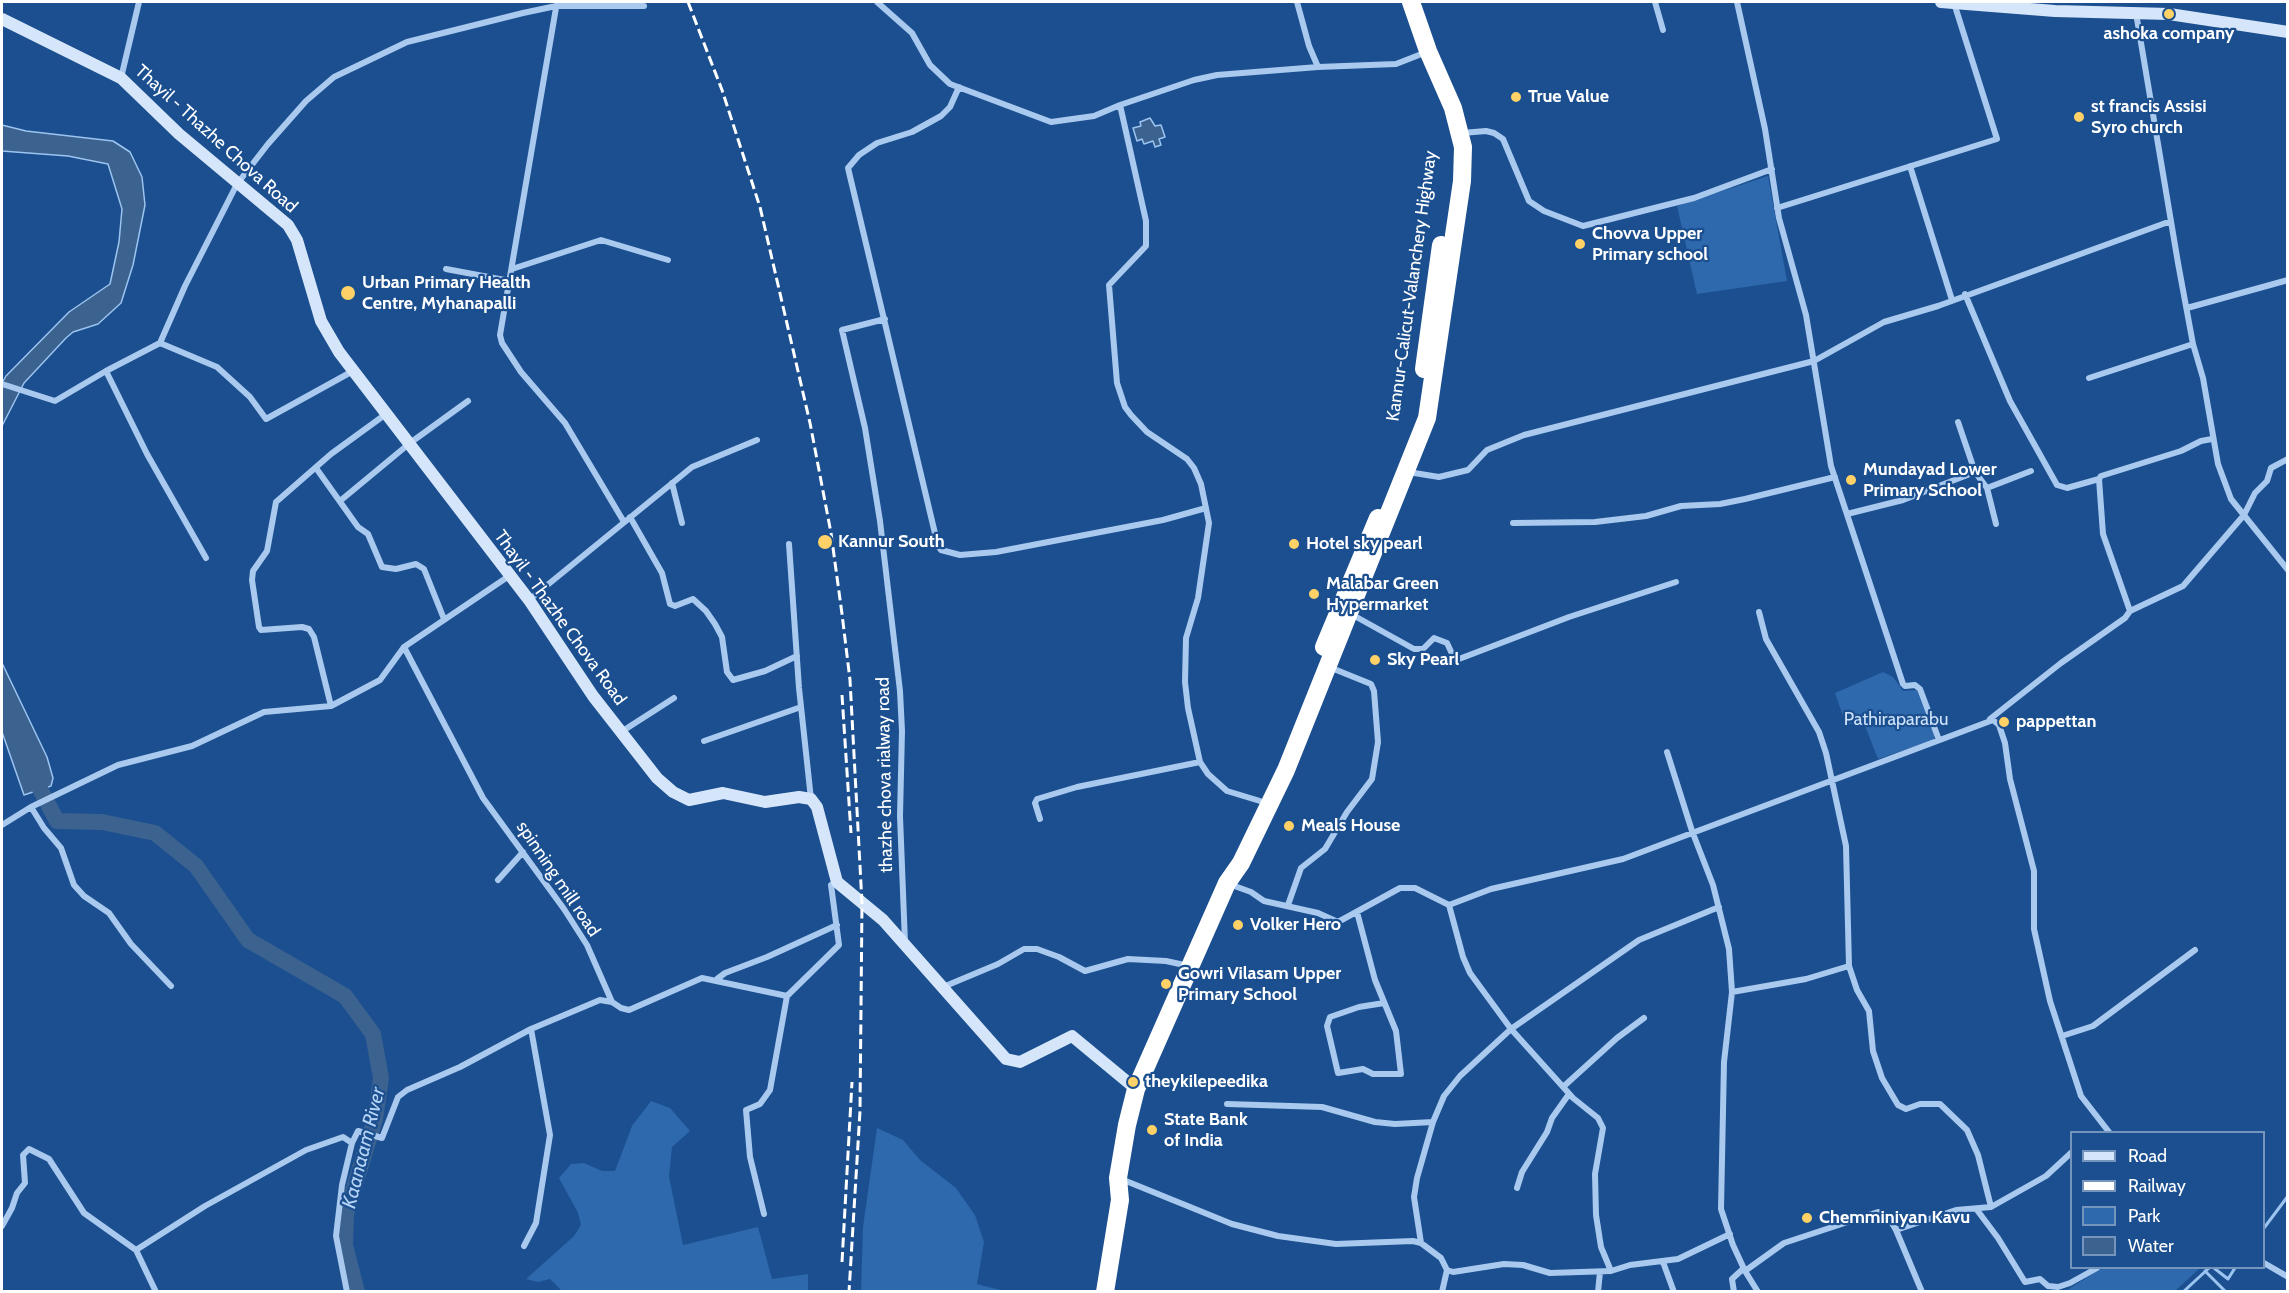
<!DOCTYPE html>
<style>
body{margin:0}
#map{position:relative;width:2289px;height:1293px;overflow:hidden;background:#1b4f8f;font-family:Cabin,sans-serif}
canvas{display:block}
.frame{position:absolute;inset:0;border:3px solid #fff;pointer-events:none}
.legend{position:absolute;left:2070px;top:1131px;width:195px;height:138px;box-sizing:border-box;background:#1b4f8f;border:2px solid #7695bc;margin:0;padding:8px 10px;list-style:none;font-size:18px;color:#fff}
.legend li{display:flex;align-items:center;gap:12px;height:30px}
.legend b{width:30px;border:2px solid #7695bc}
</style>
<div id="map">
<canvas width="2289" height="1293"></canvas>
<div class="frame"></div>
<ul class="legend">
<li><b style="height:8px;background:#d6e6fa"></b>Road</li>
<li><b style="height:8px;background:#fff"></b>Railway</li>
<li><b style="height:16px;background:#2e69ad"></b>Park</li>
<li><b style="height:16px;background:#3c6290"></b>Water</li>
</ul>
</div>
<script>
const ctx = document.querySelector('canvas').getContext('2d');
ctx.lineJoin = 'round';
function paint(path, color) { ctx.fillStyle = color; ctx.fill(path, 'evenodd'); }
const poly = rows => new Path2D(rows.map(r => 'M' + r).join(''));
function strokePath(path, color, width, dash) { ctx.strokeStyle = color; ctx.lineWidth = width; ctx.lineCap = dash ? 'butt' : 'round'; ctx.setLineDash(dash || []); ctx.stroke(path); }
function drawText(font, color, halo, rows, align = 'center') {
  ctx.font = font + ' Cabin,sans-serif'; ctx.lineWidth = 4.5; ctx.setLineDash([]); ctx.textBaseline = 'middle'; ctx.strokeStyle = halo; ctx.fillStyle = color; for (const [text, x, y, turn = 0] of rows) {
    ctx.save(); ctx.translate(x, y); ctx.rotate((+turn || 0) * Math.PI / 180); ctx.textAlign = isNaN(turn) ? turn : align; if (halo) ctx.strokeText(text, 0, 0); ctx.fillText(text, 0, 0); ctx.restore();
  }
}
const green = poly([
 [1768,176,1787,281,1697,294,1677,206],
 [1883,672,1893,677,1903,691,1917,690,1934,735,1934,739,1928,742,1878,759,1863,721,1846,725,1835,693],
 [651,1101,670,1108,690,1131,672,1147,669,1177,683,1245,758,1227,772,1279,808,1274,808,1291,563,1292,550,1279,538,1282,526,1279,574,1236,581,1225,578,1213,559,1178,571,1164,584,1163,602,1171,615,1171,632,1126],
 [877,1128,903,1140,920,1160,956,1188,975,1215,984,1242,977,1284,1004,1291,861,1291,863,1227],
 [2102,1268,2200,1268,2175,1291,2064,1292]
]);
const water = poly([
 [1150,118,1155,126,1161,125,1165,137,1159,139,1161,145,1155,147,1153,141,1144,144,1142,139,1137,141,1133,128,1141,126,1140,122,1150,118],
 [2,125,26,131,113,141,130,152,142,177,145,205,133,265,121,303,98,324,73,332,66,338,24,383,2,426,2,383,6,376,69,312,110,284,119,242,122,209,108,164,68,156,2,151,2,125],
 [2,663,47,757,53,778,51,786,24,795,2,732,2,663]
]);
const stream = poly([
 [2264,1228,2288,1196],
 [2214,1268,2228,1279,2235,1268],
 [2205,1271,2226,1292],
 [2183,1292,2209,1268]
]);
const river = poly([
 [31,772,57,821,102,822,155,833,196,866,248,940,345,996,373,1034,381,1078,375,1119,346,1214,345,1245,357,1292]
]);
const street = poly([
 [557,2,500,335,502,343,521,372,565,423,624,522],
 [877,2,912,33,930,65,950,84,1051,122,1094,116,1120,105],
 [1297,2,1309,46,1318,67],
 [1655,2,1663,30],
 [1737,2,1765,129,1779,218,1806,315,1831,466,1903,684,1905,686,1915,685,1920,689,1939,740],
 [2136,13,2178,263,2193,344,2203,378,2218,464,2231,499,2288,570],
 [121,78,139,2],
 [959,87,950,107,941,116,912,132,877,143,859,155,848,168,938,546,941,550,960,555,996,552,1163,520,1206,508],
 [1462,133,1486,131,1494,133,1503,139,1529,201,1544,211,1583,226,1694,198,1772,169],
 [1910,166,1952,300],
 [1777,208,1997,139,1954,3],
 [446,269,510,281],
 [512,269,601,240,668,260],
 [1965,294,2010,401,2057,485,2067,488,2099,479],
 [2187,308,2288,280],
 [885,319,842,330,865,428,880,521,900,691,902,731,900,816,905,943],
 [160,343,217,367,250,397,266,419,353,371],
 [106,371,147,454,206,558],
 [2089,378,2193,344],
 [2,384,55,401,106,371,160,343,185,286,237,184,268,144,306,101,334,77,407,42,523,13,556,6,644,6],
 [1958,422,1975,472],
 [316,468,358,527,368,534,382,567,396,569,416,564,424,569,444,619],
 [1408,472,1439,477,1468,470,1487,450,1524,435,1814,361,1884,322,1938,306,2171,221],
 [672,483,682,523],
 [1987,488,1996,524],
 [340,501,410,443,468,401],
 [1847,514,1903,500,1975,472,1987,488,2031,471],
 [630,517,662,573,670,604,675,606,693,599,706,611,715,624,722,637,727,672,733,680,765,671,797,656],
 [1513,523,1595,522,1646,516,1681,506,1720,504,1745,499,1835,477],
 [789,544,799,688,811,799],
 [529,600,692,467,757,440],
 [2130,611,2183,586,2244,515,2255,493,2267,481,2271,468,2288,459],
 [1759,612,1766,639,1819,732,1826,753,1846,846,1849,966,1857,990,1869,1011,1873,1051,1882,1078,1898,1105,1906,1109,1920,1104,1940,1104,1967,1130,1978,1155,1991,1207],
 [1351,614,1414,649,1423,649,1434,638,1447,643,1454,658,1459,659,1569,617,1676,582],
 [404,647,483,798,564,909,587,945,612,1002,621,1008,629,1010,702,978,787,996,839,945,831,885,837,882],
 [331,706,314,637,309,629,302,627,261,630,259,627,252,580,253,571,267,551,276,502,331,454,386,414],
 [1990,719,2061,663,2125,618,2130,611,2103,534,2099,479,2101,476,2181,451,2201,441,2212,439],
 [621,732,674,698],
 [704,741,801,707],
 [1667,752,1692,831,1713,885,1729,949,1732,992,1724,1062,1721,1209,1733,1245,1745,1271,1784,1243,1878,1212,1889,1218,1896,1230,1956,1210,1991,1207,2046,1176,2072,1152],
 [1260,801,1227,791,1208,774,1200,762,1188,708,1185,682,1186,638,1198,598,1209,523,1201,484,1194,468,1187,459,1147,432,1131,415,1125,407,1117,383,1109,285,1146,246,1146,221,1120,105,1194,80,1217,75,1318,67,1396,64,1419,55],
 [31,807,44,828,61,848,74,885,84,896,109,913,131,944,171,986],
 [1040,819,1035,803,1037,799,1077,787,1200,762],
 [2,825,31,807,118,765,192,746,264,712,331,706,380,680,404,647,509,576],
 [498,880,523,852],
 [1229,884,1251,892,1264,901,1318,913,1338,922,1400,888,1415,888,1449,905,1491,889,1623,859,1993,720,1999,725,2005,743,2010,779,2034,871,2034,929,2050,1001,2081,1096,2109,1132],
 [1288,905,1301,868,1325,849,1347,812,1372,779,1378,742,1374,691,1371,684,1329,667],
 [1449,905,1463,957,1470,973,1511,1029,1573,1098,1598,1118,1603,1128,1595,1174,1596,1215,1601,1247,1611,1271],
 [1357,912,1375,980,1396,1031,1401,1074,1373,1074,1363,1069,1338,1073,1327,1026,1330,1017,1359,1007,1384,1003],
 [720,980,717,979,725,973,767,957,837,925],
 [943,987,998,964,1024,949,1037,949,1059,957,1085,971,1128,959,1166,961,1189,966],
 [1732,992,1806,979,1849,966],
 [2062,1036,2093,1026,2195,950],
 [1563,1087,1617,1038,1644,1018],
 [1227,1104,1322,1107,1375,1122,1395,1124,1433,1122],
 [1121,1179,1232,1224,1278,1236,1336,1244,1413,1241,1421,1243,1441,1258,1447,1270,1453,1272,1504,1264,1523,1265,1550,1273,1611,1271,1630,1265,1678,1259,1730,1234],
 [1517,1188,1522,1172,1547,1132,1552,1118,1569,1094],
 [1977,1210,1998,1238,2025,1282,2040,1279,2048,1286,2058,1287,2070,1283,2097,1268],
 [764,1214,750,1157,746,1110,760,1104,770,1090,787,996],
 [2,1226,12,1208,17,1193,25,1183,23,1155,29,1149,49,1159,84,1213,136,1250,156,1292],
 [1896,1230,1922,1292],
 [1421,1243,1414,1197,1417,1178,1433,1122,1444,1096,1460,1076,1511,1029,1639,940,1719,907],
 [524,1246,536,1223,550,1135,531,1029],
 [136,1250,205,1206,306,1150,343,1137,352,1143],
 [1663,1262,1674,1292],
 [2264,1263,2288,1277],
 [1745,1271,1758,1292],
 [347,1292,336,1236,342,1185,352,1143,358,1131,382,1138,398,1097,407,1090,460,1067,531,1029,600,1000,612,1002],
 [1442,1292,1447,1270],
 [1598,1292,1600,1272],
 [1734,1292,1732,1279,1744,1268]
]);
const secondary = poly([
 [1941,2,2055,11,2169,14,2288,32],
 [2,19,121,78,179,134,288,225,297,240,321,321,339,352,529,600,593,696,657,778,673,792,689,800,723,793,765,802,799,797,811,799,817,807,837,882,883,920,1006,1059,1020,1062,1072,1036,1136,1089]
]);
const highway = poly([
 [1424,369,1441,245],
 [1324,647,1378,518],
 [1105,1292,1120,1200,1118,1178,1127,1125,1136,1089,1227,883,1241,863,1286,770,1427,418,1462,181,1463,147,1453,108,1428,51,1411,2]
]);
const rail = poly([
 [688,2,722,90,760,207,810,423,831,533,842,614,850,680,862,903,860,1111,849,1292],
 [842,695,851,833],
 [842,1262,852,1082]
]);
const markers = [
 [2169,14,6,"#ffd166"],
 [1516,97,6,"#ffd166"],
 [2079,117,6,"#ffd166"],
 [1580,244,6,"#ffd166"],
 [348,293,8,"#ffd166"],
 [1851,480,6,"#ffd166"],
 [825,542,8,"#ffd166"],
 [1294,544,6,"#ffd166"],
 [1314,594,6,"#ffd166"],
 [1375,660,6,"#ffd166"],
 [2004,722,6,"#ffd166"],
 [1289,826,6,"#ffd166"],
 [1238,925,6,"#ffd166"],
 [1166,984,6,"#ffd166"],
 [1133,1082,6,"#ffd166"],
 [1152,1130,6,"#ffd166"],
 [1807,1218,6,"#ffd166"]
];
const poiNames = [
 ["ashoka company",2169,34,"center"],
 ["True Value",1528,97],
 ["st francis Assisi",2091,107],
 ["Syro church",2091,128],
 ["Chovva Upper",1592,234],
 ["Primary school",1592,255],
 ["Urban Primary Health",362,283],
 ["Centre, Myhanapalli",362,304],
 ["Mundayad Lower",1863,470],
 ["Primary School",1863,491],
 ["Kannur South",838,542],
 ["Hotel sky pearl",1306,544],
 ["Malabar Green",1326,584],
 ["Hypermarket",1326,605],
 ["Sky Pearl",1387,660],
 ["pappettan",2016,722],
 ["Meals House",1301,826],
 ["Volker Hero",1250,925],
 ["Gowri Vilasam Upper",1178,974],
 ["Primary School",1178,995],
 ["theykilepeedika",1145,1082],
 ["State Bank",1164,1120],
 ["of India",1164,1141],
 ["Chemminiyan Kavu",1819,1218]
];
const streetNames = [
 ["Thayil - Thazhe Chova Road",216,139,42],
 ["Kannur-Calicut-Valanchery Highway",1412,286,-82],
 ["Thayil - Thazhe Chova Road",560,618,54],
 ["thazhe chova rialway road",885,775,-91],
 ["spinning mill road",558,879,56]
];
const parkNames = [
 ["Pathiraparabu",1896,720]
];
const waterNames = [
 ["Kaanaam River",364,1148,-76]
];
paint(green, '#2e69ad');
paint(water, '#3c6290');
strokePath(water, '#9cc4f0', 1.5);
strokePath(stream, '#9cc4f0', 3);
strokePath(river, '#3c6290', 16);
strokePath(street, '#a9c9ee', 6);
strokePath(secondary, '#d6e6fa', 12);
strokePath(highway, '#fff', 18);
strokePath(rail, '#fff', 3, [10, 4.5]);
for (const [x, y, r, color] of markers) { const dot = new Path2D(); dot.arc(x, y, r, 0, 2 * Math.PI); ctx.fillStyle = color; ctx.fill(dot); strokePath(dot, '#1b4f8f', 2); }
drawText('bold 18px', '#fff', '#1b4f8f', poiNames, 'left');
drawText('18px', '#fff', '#1b4f8f', streetNames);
drawText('18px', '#cfe3fa', '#1b4f8f', parkNames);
drawText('italic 20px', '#b5d3f5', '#1b4f8f', waterNames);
</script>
